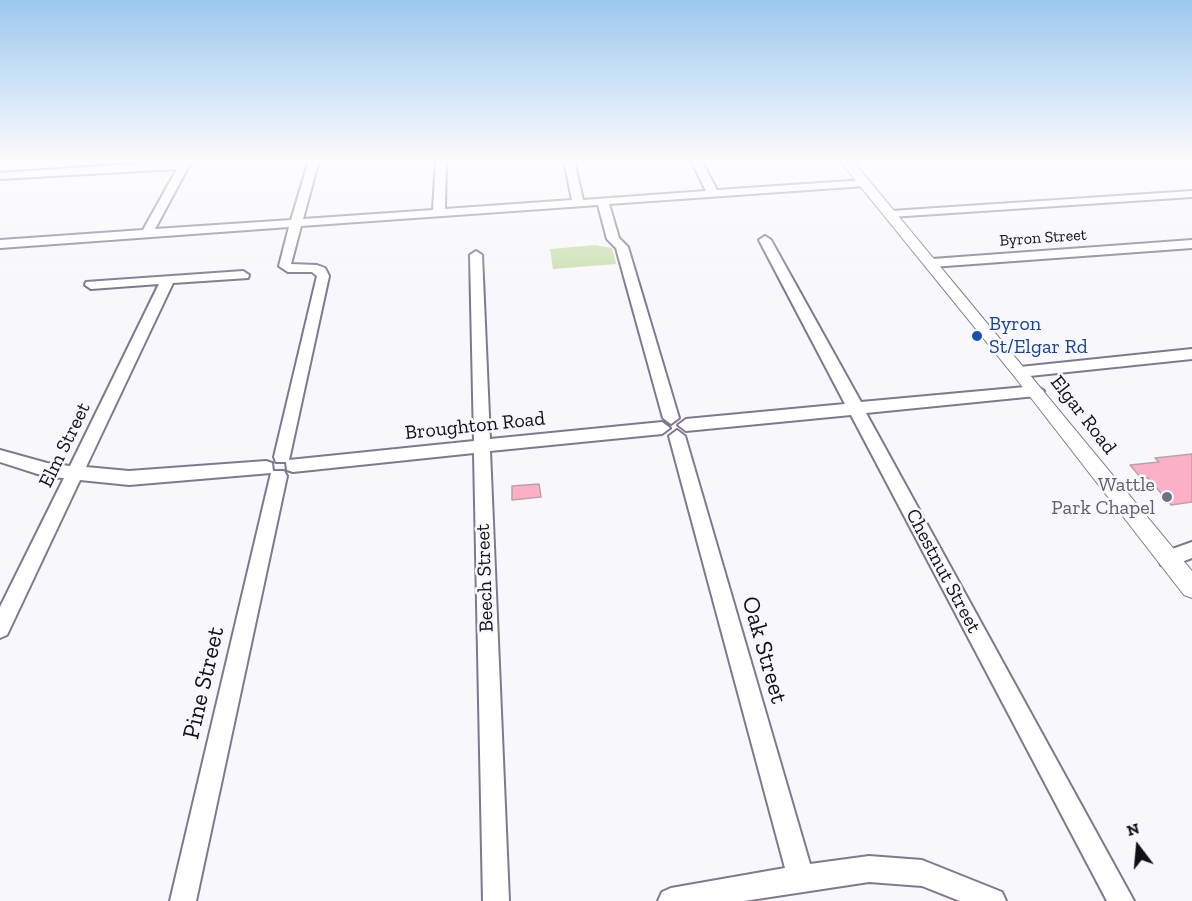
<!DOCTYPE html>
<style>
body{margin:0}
#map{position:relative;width:1192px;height:901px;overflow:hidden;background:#f8f7fb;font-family:"Zilla Slab",serif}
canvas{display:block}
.north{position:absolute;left:1108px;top:817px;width:60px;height:60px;-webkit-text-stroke:4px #f8f7fb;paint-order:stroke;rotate:344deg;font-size:16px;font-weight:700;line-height:24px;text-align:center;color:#120f17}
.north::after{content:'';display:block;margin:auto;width:21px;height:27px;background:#120f17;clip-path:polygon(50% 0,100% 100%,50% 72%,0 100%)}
</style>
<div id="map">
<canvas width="1192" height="901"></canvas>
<div class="north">N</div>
</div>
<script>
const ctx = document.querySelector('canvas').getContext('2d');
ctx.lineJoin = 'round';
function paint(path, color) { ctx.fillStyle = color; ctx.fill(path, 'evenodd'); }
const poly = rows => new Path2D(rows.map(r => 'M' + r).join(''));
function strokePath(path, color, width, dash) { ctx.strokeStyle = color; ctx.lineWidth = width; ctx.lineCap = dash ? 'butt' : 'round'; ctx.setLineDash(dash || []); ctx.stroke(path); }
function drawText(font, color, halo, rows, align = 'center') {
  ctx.font = font + ' "Zilla Slab",serif'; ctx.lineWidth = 5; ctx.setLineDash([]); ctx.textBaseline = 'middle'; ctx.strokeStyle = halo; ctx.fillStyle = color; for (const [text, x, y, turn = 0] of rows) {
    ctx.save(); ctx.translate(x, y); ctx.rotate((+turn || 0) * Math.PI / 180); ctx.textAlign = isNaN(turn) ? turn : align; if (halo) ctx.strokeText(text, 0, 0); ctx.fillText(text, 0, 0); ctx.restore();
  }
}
const green = poly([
 [595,245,612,248,616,264,553,269,550,249]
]);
const building = poly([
 [1192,454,1192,502,1171,505,1148,478,1141,478,1130,465,1159,462,1155,458,1192,454],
 [539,484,541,497,512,500,512,486,539,484]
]);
const minor = poly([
 [192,160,155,229,291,220,309,160,319,160,303,219,433,210,436,160,446,160,445,209,572,200,564,160,574,160,583,200,706,191,691,160,701,160,717,190,865,180,870,183,865,186,609,204,619,238,628,247,679,418,671,424,663,418,616,248,607,239,598,205,301,226,291,264,317,265,325,268,329,276,289,460,474,441,470,255,476,251,482,255,490,439,662,422,670,428,662,434,490,451,509,901,483,901,474,453,293,472,287,470,286,462,276,462,274,457,317,276,312,272,288,272,279,266,289,227,0,248,0,240,143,230,177,169,0,179,0,173,192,160],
 [1192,191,1192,197,891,217,885,214,891,211,1192,191],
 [765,236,771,240,861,402,1036,386,1044,391,1036,396,866,413,1134,901,1107,901,851,415,686,431,678,425,686,419,845,404,759,240,765,236],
 [1192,240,1192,248,932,267,926,263,932,259,1192,240],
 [243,271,249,275,248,278,173,283,86,467,129,471,266,461,272,463,273,471,284,471,287,476,196,901,170,901,271,473,129,485,80,480,7,635,0,638,0,607,64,478,47,477,0,462,0,450,47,463,70,466,159,284,91,289,85,285,86,282,243,271],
 [1192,349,1192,359,1020,377,1013,372,1020,367,1192,349],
 [677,430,685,436,810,864,869,856,922,860,1002,892,1006,901,960,901,922,886,869,882,744,901,658,901,662,892,671,888,785,868,669,436,677,430],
 [1192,542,1192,558,1168,567,1161,565,1159,559,1161,553,1192,542]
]);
const major = poly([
 [839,160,852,160,1192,571,1192,598,1184,595,1014,376,839,160]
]);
const markers = [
 [977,336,6,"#1a4fb4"],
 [1167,497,6,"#6b7280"]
];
const farStreetnames = [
 ["Byron Street",1043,238,-4]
];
const transitNames = [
 ["Byron",989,324],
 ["St/Elgar Rd",989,347]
];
const streetNames = [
 ["Elgar Road",1083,415,52],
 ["Broughton Road",475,426,-6],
 ["Elm Street",65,445,-64],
 ["Chestnut Street",943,571,62],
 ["Beech Street",485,578,-92]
];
const worshipNames = [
 ["Wattle",1155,485],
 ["Park Chapel",1155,508]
];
const nearStreetnames = [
 ["Oak Street",764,650,74],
 ["Pine Street",204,683,-77]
];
paint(green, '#c9e0ae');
paint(building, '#fcb0c8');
strokePath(building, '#bba2a9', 1.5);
strokePath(minor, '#80798e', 4);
strokePath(major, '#80798e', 2);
paint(minor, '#fff');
paint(major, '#fff');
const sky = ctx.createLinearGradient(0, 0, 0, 287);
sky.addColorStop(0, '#9cc8ee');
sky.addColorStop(0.56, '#fcfbfd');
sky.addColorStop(1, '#fcfbfd00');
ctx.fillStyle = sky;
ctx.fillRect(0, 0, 1192, 287);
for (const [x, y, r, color] of markers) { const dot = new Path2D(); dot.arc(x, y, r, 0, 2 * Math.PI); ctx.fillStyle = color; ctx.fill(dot); strokePath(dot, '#f8f7fb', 2); }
drawText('16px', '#120f17', '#f8f7fb', farStreetnames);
drawText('20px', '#164399', '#f8f7fb', transitNames, 'left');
drawText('20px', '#120f17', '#f8f7fb', streetNames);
drawText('20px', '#5b616d', '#f8f7fb', worshipNames, 'right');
drawText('24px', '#120f17', '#f8f7fb', nearStreetnames);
</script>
